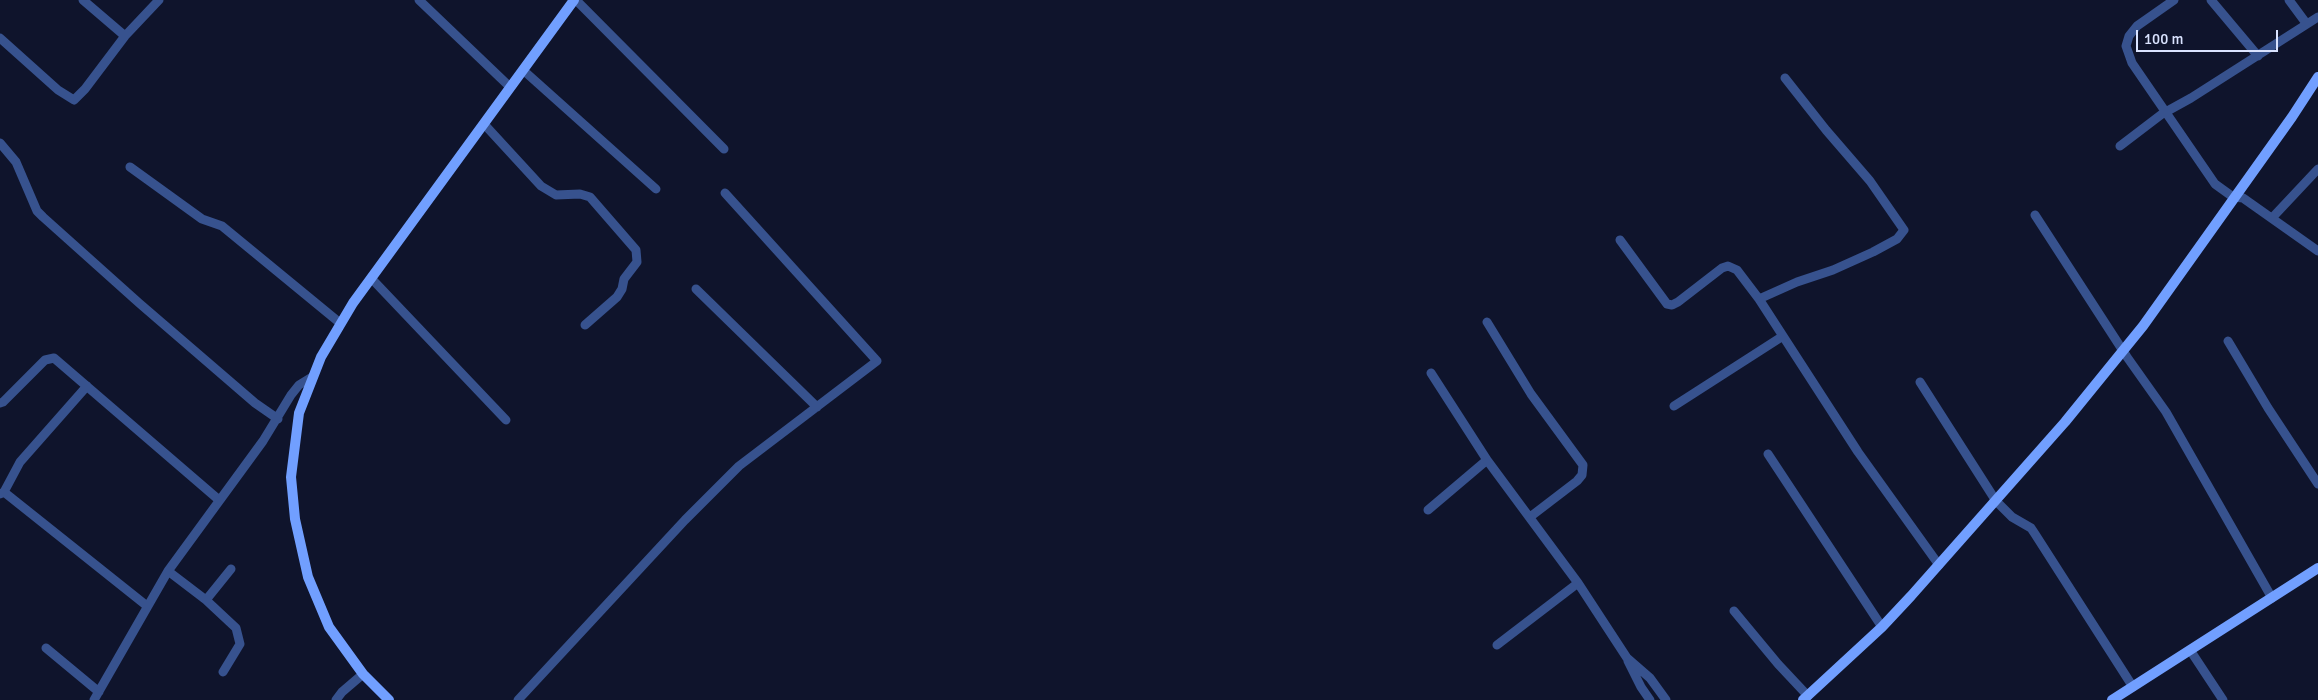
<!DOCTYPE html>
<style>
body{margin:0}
#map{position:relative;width:2318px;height:700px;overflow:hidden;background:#0f142c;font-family:Signika,sans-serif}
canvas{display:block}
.scale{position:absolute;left:2136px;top:30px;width:142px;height:22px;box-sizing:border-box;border:2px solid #dae3ff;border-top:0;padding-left:6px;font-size:15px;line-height:18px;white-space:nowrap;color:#dae3ff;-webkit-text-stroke:4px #0f142c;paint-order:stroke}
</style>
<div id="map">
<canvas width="2318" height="700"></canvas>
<div class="scale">100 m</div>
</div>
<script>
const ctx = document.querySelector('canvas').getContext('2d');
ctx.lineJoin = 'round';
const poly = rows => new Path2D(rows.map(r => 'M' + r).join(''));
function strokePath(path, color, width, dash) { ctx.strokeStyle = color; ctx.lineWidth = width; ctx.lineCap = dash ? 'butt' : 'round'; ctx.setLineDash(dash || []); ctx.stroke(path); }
const street = poly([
 [83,0,125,36,159,0],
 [419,0,510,87],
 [576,0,724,149],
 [2174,0,2137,26,2129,36,2126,46,2132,63,2215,184,2233,197,2243,198,2318,251],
 [2211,0,2258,56],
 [2289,0,2306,23],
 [0,38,58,90,74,100,85,89,125,36],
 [523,70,656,189],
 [484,124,541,186,556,195,580,194,590,197,636,250,637,262,624,279,622,289,617,297,585,325],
 [0,143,16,162,37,211,43,217,139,303,255,403,278,419],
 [2120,146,2162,114,2191,98,2318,17],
 [130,167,202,219,222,226,340,323],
 [2035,215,2127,357,2166,412,2272,598],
 [2272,218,2318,169],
 [1620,240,1667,304,1672,305,1678,302,1722,268,1728,266,1737,270,1759,299,1858,452,1939,565],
 [371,278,506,420],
 [696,289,817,407],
 [1759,299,1797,282,1833,270,1873,252,1897,239,1904,230,1870,181,1826,130,1785,78],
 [1487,322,1531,394,1583,465,1582,475,1577,481,1530,517],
 [2228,341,2268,408,2318,484],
 [1431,373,1487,460,1578,583,1627,658,1650,678,1666,700],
 [1920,382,1996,501,2012,517,2031,528,2035,534,2133,687],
 [0,403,3,402,45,360,54,358,219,500],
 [1674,406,1783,336],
 [1768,454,1882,627],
 [4,492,147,606],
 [0,494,4,492,20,462,87,386],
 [1428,510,1487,460],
 [168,571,206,600,236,628,240,644,223,672],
 [206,600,231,569],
 [1734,611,1778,664,1808,696],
 [1497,645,1578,583],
 [46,648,99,692],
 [2190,650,2223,700],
 [1628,661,1641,687,1650,700],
 [94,700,168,571,263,441,291,395,299,385,312,377],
 [336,700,342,692,363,674],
 [518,700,685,520,739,466,877,361,725,193]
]);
const secondary = poly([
 [389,700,363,674,329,627,308,577,295,519,291,477,299,413,321,357,353,303,574,0],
 [1803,700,1882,627,1911,596,2065,422,2143,326,2292,117,2318,77],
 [2112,700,2318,568]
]);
strokePath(street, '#37528e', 9);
strokePath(secondary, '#719fff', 10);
</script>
